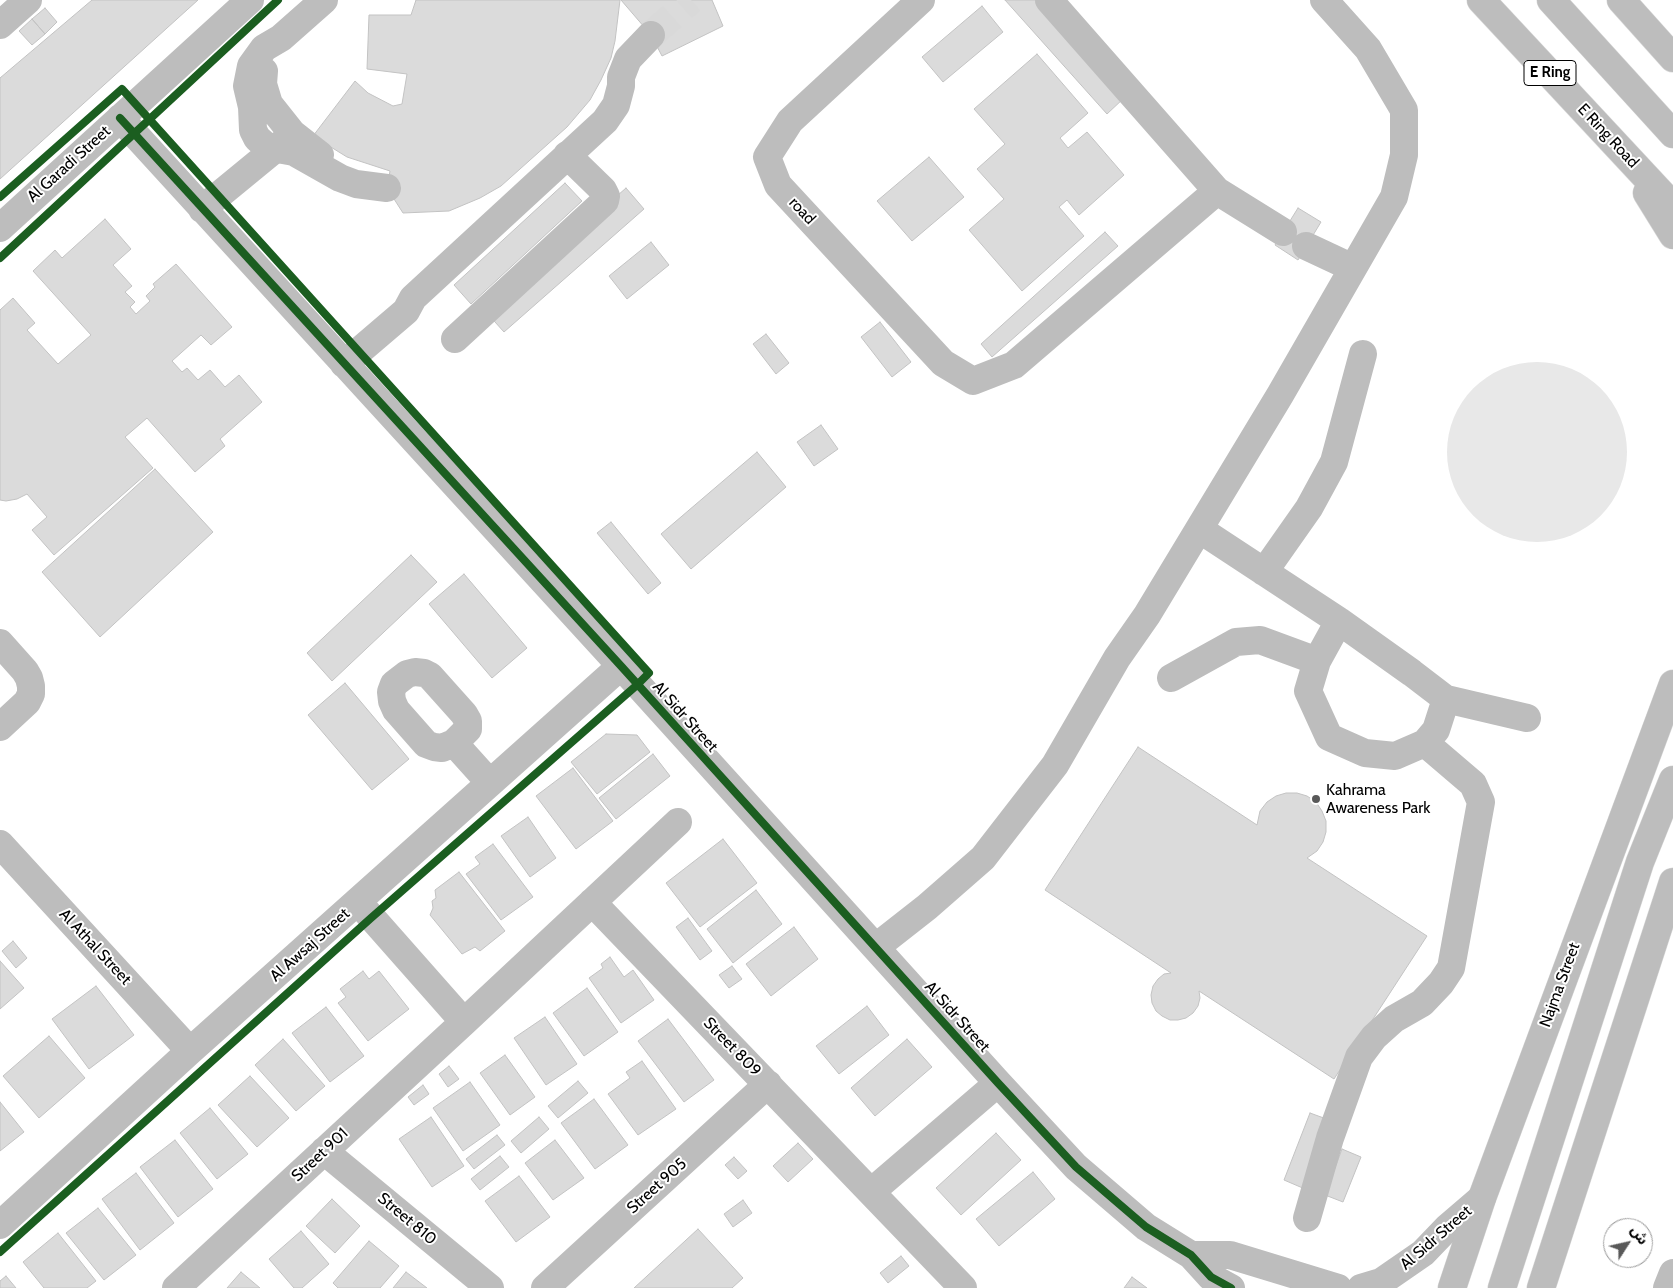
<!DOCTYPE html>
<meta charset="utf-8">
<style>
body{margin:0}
#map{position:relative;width:1673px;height:1288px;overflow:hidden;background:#fff;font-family:Cabin,"Noto Sans Arabic",sans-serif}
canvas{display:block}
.north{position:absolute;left:1603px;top:1218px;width:50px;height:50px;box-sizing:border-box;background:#fff;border:1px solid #999;border-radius:50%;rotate:55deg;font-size:14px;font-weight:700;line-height:20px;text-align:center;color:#000}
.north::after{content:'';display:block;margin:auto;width:18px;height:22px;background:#595959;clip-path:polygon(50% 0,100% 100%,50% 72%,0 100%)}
</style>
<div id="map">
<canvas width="1673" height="1288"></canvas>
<div class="north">ش</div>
</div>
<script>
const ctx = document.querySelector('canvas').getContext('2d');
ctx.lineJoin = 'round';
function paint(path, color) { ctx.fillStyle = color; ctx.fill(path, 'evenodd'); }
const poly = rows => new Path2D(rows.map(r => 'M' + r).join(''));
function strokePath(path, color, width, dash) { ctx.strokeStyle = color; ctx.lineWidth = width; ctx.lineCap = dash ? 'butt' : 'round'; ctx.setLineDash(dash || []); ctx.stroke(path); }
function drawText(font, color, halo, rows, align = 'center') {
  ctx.font = font + ' Cabin,sans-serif'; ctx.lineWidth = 4; ctx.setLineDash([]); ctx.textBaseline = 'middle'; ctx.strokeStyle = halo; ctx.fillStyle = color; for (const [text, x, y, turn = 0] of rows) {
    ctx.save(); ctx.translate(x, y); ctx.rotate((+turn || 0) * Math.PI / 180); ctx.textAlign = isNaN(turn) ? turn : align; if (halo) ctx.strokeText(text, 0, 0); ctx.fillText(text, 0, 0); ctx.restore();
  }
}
const green = poly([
 '1447 452a90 90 0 1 1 180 0a90 90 0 1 1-180 0Z'
]);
const building = poly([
 [92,0,198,0,0,179,0,78,92,0],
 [416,0,620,0,615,41,611,58,601,80,590,100,567,127,501,186,480,198,449,211,403,213,387,188,390,171,347,157,313,136,355,81,368,93,393,106,402,104,407,74,367,69,369,15,411,15,416,0],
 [621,0,712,0,723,26,662,56,651,35,621,0],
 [1005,0,1036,0,1124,98,1107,114,1005,0],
 [982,6,1003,32,943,82,922,57,982,6],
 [45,8,57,22,45,34,32,19,45,8],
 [32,19,45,34,32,45,19,31,32,19],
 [1037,54,1088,113,1060,138,1068,148,1087,132,1124,175,1079,215,1067,200,1059,207,1084,236,1022,291,969,230,1004,199,977,169,1005,144,974,109,1037,54],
 [929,157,964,197,912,241,877,201,929,157],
 [565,183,582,201,471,304,454,285,565,183],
 [626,188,644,209,504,332,486,312,626,188],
 [1298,208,1321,222,1298,260,1275,245,1298,208],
 [105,219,131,249,113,265,132,286,125,292,135,302,130,307,136,314,150,301,146,296,155,287,153,284,176,264,232,327,211,345,201,335,172,361,182,372,187,368,198,380,210,370,225,387,239,375,262,402,220,439,225,446,195,472,147,418,125,437,153,468,54,555,32,530,47,517,27,494,17,499,6,501,0,500,0,310,13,298,35,323,27,330,58,364,91,335,33,271,55,250,62,258,105,219],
 [1105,232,1118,246,992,357,981,344,1105,232],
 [651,242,669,265,627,299,609,276,651,242],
 [880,322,911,362,892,377,861,337,880,322],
 [766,334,789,363,776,374,753,344,766,334],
 [821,425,838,449,814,466,797,442,821,425],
 [757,452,786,487,691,569,661,534,757,452],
 [155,469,213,532,100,637,42,572,155,469],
 [611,522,661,583,648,594,597,533,611,522],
 [411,555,437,582,332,681,307,653,411,555],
 [464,574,527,648,492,678,429,604,464,574],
 [345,683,409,759,372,790,308,715,345,683],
 [606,734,637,735,650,752,597,794,571,762,606,734],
 [1138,747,1257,825,1260,811,1267,802,1276,796,1286,793,1297,793,1307,796,1316,802,1322,811,1326,821,1326,832,1323,842,1317,851,1307,858,1427,936,1334,1079,1199,991,1200,998,1198,1006,1193,1013,1186,1018,1178,1020,1170,1020,1162,1016,1156,1011,1152,1003,1151,995,1153,986,1158,979,1164,974,1171,973,1045,890,1138,747],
 [653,754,670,776,616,819,599,798,653,754],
 [573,768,613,821,576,849,536,796,573,768],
 [528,817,556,858,530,877,501,836,528,817],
 [723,839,757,883,700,927,666,883,723,839],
 [493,844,533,897,501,920,466,874,480,864,475,857,493,844],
 [459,872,505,931,480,951,475,947,462,954,430,915,433,908,432,901,436,898,435,890,459,872],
 [756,890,782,924,733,963,707,929,756,890],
 [688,918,712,951,700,960,676,927,688,918],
 [794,927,818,959,771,996,746,964,794,927],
 [13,941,27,958,16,968,2,951,13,941],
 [610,957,624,977,633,970,654,1000,621,1023,589,978,603,968,601,964,610,957],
 [0,961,24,988,0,1009,0,961],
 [732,966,742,979,729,988,719,975,732,966],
 [363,971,369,979,379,971,409,1009,368,1041,338,1003,346,997,340,989,363,971],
 [96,986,134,1035,89,1069,52,1019,96,986],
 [587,988,618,1032,584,1056,553,1013,587,988],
 [867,1006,889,1035,839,1074,816,1046,867,1006],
 [326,1007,364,1056,330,1082,292,1033,326,1007],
 [545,1017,577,1064,546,1085,514,1038,545,1017],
 [668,1019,714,1080,684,1102,638,1041,668,1019],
 [49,1036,85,1078,39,1118,3,1076,49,1036],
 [283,1039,325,1086,296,1111,255,1065,283,1039],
 [907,1039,932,1067,875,1116,851,1088,907,1039],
 [505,1055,535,1097,510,1115,480,1073,505,1055],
 [642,1061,676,1109,638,1135,608,1094,630,1078,626,1072,642,1061],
 [449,1066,459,1079,448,1087,439,1074,449,1066],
 [250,1076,289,1118,257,1147,218,1105,250,1076],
 [578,1081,588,1093,558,1118,548,1106,578,1081],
 [470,1082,500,1125,463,1151,433,1108,470,1082],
 [423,1085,429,1094,414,1105,408,1097,423,1085],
 [594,1099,628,1145,595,1169,561,1123,594,1099],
 [0,1102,24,1132,0,1151,0,1102],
 [210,1108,248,1154,217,1179,180,1133,210,1108],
 [1310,1113,1332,1121,1305,1189,1284,1180,1310,1113],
 [431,1117,464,1166,432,1187,399,1139,431,1117],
 [539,1117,549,1129,521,1153,511,1141,539,1117],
 [996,1133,1021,1160,961,1215,936,1188,996,1133],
 [497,1135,505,1145,474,1169,466,1159,497,1135],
 [175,1140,213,1189,178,1217,140,1167,175,1140],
 [555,1140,584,1178,553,1200,525,1163,555,1140],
 [798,1143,813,1159,788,1182,773,1166,798,1143],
 [1342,1149,1361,1157,1343,1202,1325,1195,1342,1149],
 [500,1156,509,1167,480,1190,471,1179,500,1156],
 [734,1157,747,1171,738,1179,725,1165,734,1157],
 [1033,1172,1055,1199,999,1246,976,1219,1033,1172],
 [136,1173,174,1223,140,1250,102,1199,136,1173],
 [519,1176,550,1217,516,1242,485,1201,519,1176],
 [332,1199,360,1226,335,1253,306,1226,332,1199],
 [743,1200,752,1213,733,1227,724,1214,743,1200],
 [98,1208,136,1255,104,1280,66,1233,98,1208],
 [698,1229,743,1278,732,1288,634,1288,698,1229],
 [301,1231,329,1264,302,1288,294,1288,269,1259,301,1231],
 [58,1233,96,1281,87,1288,44,1288,23,1262,58,1233],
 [369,1241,399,1266,380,1288,338,1288,333,1283,369,1241],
 [901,1256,909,1266,888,1283,880,1273,901,1256],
 [241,1272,260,1288,227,1288,241,1272],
 [406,1272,427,1288,393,1288,406,1272],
 [6,1276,16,1288,0,1288,0,1281,6,1276],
 [1132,1277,1147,1288,1124,1288,1132,1277]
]);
const minorTunnel = poly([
 [651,35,691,0]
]);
const minor = poly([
 [324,0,281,38,264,48,251,66,247,86,252,107,253,130,257,138,267,147,294,152,340,178,356,184,387,188],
 [921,0,790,121,767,157,778,185,943,363,973,381,1014,365,1217,191],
 [1049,0,1217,191,1283,232],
 [0,25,28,0],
 [264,71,263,84,269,104,292,133,320,155],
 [120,118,621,666,998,1083,1076,1167,1146,1227,1191,1255,1211,1277,1231,1288],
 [202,209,286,140],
 [0,228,250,0],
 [1306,246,1353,268],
 [455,339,605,201,606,196,603,190,567,155],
 [344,364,406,311,413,298,605,121,616,105,621,86,621,77,628,59,651,35],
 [1199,529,1339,621,1412,673,1446,699,1436,730,1425,743,1395,756,1365,753,1329,737,1308,691,1317,661,1339,621],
 [1264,572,1309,508,1334,462,1363,354],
 [0,643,25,671,29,678,31,686,31,694,27,702,0,727],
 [1171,678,1236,642,1260,640,1317,661],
 [1446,699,1527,718],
 [454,743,442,748,434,747,426,744,396,710,392,701,391,692,394,684,407,674,415,672,424,673,430,676,464,714,468,721,468,729,454,743,490,783],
 [0,844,190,1051],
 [358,902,464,1022],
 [592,902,963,1288],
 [876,947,927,907,983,858,1055,765,1117,658,1147,615,1280,395,1394,197,1404,155,1404,110,1368,49,1324,0],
 [324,1151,490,1288],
 [871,1192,998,1083],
 [1307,1218,1330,1138,1359,1057,1374,1037,1394,1019,1422,1003,1441,983,1451,968,1481,802,1473,784,1425,743],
 [0,1225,190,1051,621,666],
 [1191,1255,1230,1255,1338,1288],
 [176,1288,464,1022,678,822],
 [545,1288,768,1084],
 [1361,1288,1381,1282,1423,1253,1447,1228,1482,1198],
 [1667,1288,1673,1273]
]);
const major = poly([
 [1481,0,1673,206],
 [1551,0,1673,134],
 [1621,0,1673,58],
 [1647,193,1673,235],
 [1452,1288,1482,1198,1673,684],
 [1502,1288,1640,862,1673,780],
 [1541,1288,1673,882]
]);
const cycleway = poly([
 [120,118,621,666,998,1083,1076,1167,1146,1227,1191,1255,1211,1277,1231,1288],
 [0,197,122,89,649,673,637,685,371,918,0,1252],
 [0,258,278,0]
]);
const markers = [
 [1316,799,5,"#595959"]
];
const shields = [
 [1550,73,52]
];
const shieldNames = [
 ["E Ring",1550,73]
];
const streetNames = [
 ["E Ring Road",1608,136,47],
 ["Al Garadi Street",69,164,-42],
 ["road",802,211,47],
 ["Al Sidr Street",685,717,48],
 ["Al Awsaj Street",310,945,-42],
 ["Al Athal Street",95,947,47],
 ["Najma Street",1560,985,-70],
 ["Al Sidr Street",957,1017,48],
 ["Street 809",732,1047,46],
 ["Street 901",320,1155,-43],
 ["Street 905",657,1186,-42],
 ["Street 810",407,1219,40],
 ["Al Sidr Street",1436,1238,-41]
];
const poiNames = [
 ["Kahrama",1326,790],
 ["Awareness Park",1326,808]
];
paint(green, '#e8e8e8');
paint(building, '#dbdbdb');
strokePath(building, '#c3c3c3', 1);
strokePath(minorTunnel, '#d9d9d9', 28, [28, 14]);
strokePath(major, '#dbdbdb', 29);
strokePath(minor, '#bdbdbd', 28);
strokePath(major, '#bdbdbd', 28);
strokePath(cycleway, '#1b5e20', 8);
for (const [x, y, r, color] of markers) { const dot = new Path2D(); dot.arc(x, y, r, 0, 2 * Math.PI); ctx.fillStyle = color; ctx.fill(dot); strokePath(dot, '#fff', 2); }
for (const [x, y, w] of shields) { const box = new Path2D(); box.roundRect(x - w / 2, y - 12.5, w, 25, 4); ctx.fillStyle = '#fff'; ctx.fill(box); strokePath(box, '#000', 1); }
drawText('bold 15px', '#000', null, shieldNames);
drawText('16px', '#000', '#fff', streetNames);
drawText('16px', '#000', '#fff', poiNames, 'left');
</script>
